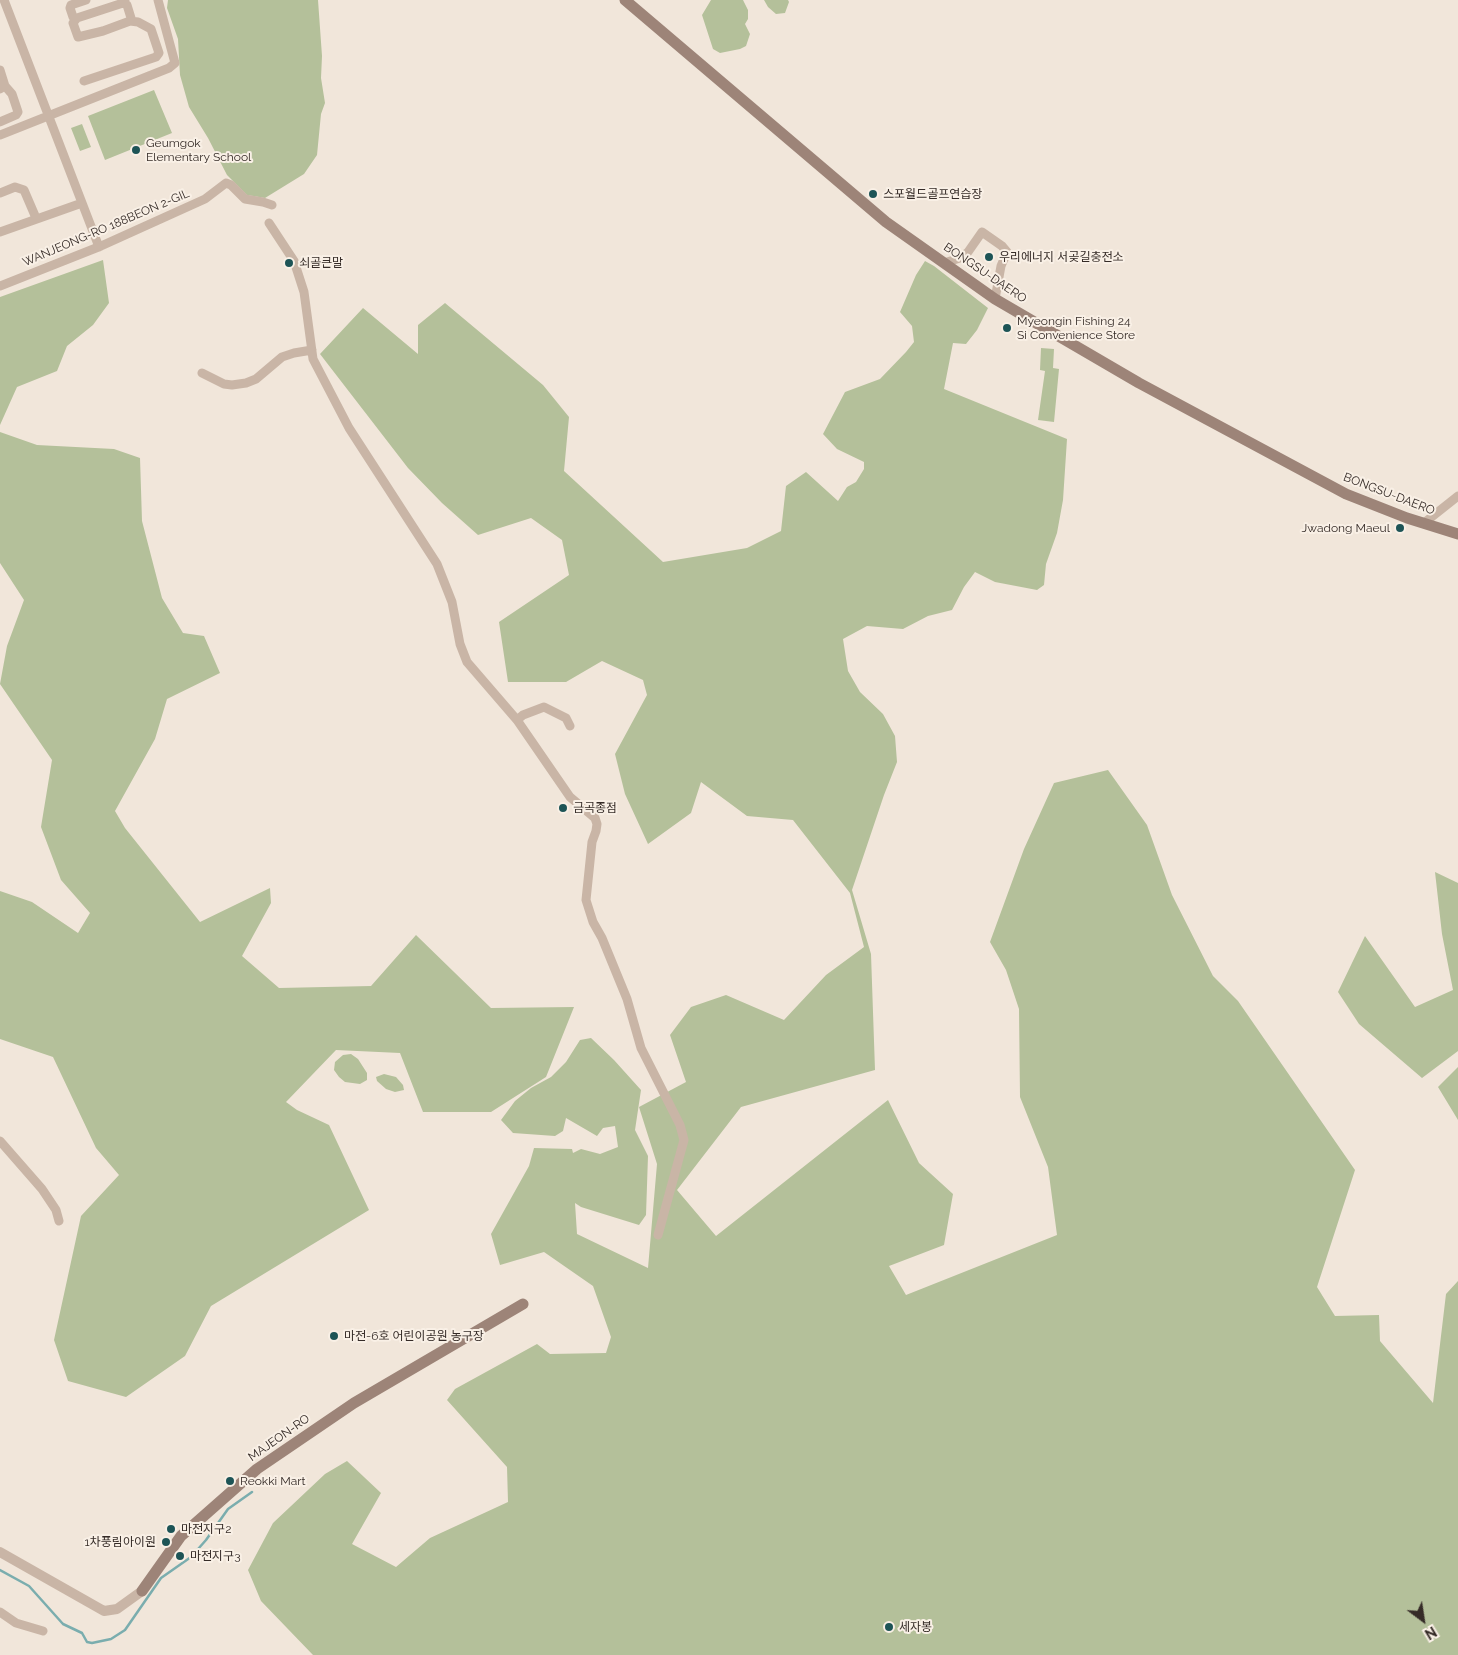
<!DOCTYPE html>
<meta charset="utf-8">
<style>
body{margin:0}
#map{position:relative;width:1458px;height:1655px;overflow:hidden;background:#f1e6da;font-family:Raleway,sans-serif}
canvas{display:block}
.north{position:absolute;left:1398px;top:1595px;width:50px;height:50px;-webkit-text-stroke:4px #f9f0e6;paint-order:stroke;rotate:149deg;font-size:14px;font-weight:700;line-height:20px;text-align:center;color:#352b27}
.north::after{content:'';display:block;margin:auto;width:18px;height:22px;background:#352b27;clip-path:polygon(50% 0,100% 100%,50% 72%,0 100%)}
</style>
<div id="map">
<canvas width="1458" height="1655"></canvas>
<div class="north">N</div>
</div>
<script>
const ctx = document.querySelector('canvas').getContext('2d');
ctx.lineJoin = 'round';
function paint(path, color) { ctx.fillStyle = color; ctx.fill(path, 'evenodd'); }
const poly = rows => new Path2D(rows.map(r => 'M' + r).join(''));
function strokePath(path, color, width, dash) { ctx.strokeStyle = color; ctx.lineWidth = width; ctx.lineCap = dash ? 'butt' : 'round'; ctx.setLineDash(dash || []); ctx.stroke(path); }
function drawText(font, color, halo, rows, align = 'center') {
  ctx.font = font + ' Raleway,"Noto Sans KR",sans-serif'; ctx.lineWidth = 4; ctx.setLineDash([]); ctx.textBaseline = 'middle'; ctx.strokeStyle = halo; ctx.fillStyle = color; for (const [text, x, y, turn = 0] of rows) {
    ctx.save(); ctx.translate(x, y); ctx.rotate((+turn || 0) * Math.PI / 180); ctx.textAlign = isNaN(turn) ? turn : align; if (halo) ctx.strokeText(text, 0, 0); ctx.fillText(text, 0, 0); ctx.restore();
  }
}
const green = poly([
 [168,0,318,0,322,56,321,78,325,103,321,114,317,155,304,174,265,198,247,195,227,175,208,138,189,107,180,75,178,39,167,8],
 [711,0,743,0,748,10,748,19,745,24,750,34,746,46,740,49,720,53,713,49,702,15],
 [764,0,788,0,789,2,785,13,776,14,768,7],
 [154,90,172,133,105,160,88,116],
 [82,124,91,147,80,151,71,128],
 [103,260,109,303,93,325,67,346,57,371,17,387,0,425,0,297],
 [925,261,934,266,988,308,977,330,966,344,953,343,944,389,1067,439,1063,500,1057,533,1046,564,1044,585,1037,590,995,582,975,572,964,587,952,610,928,616,903,629,867,626,843,639,848,671,860,692,883,714,895,736,897,762,884,795,852,890,871,954,875,1070,741,1107,677,1190,716,1236,888,1100,919,1163,953,1194,944,1245,889,1266,906,1295,1057,1235,1048,1167,1020,1097,1019,1009,1006,970,990,942,1024,849,1054,783,1108,770,1147,825,1172,895,1213,976,1238,1001,1355,1170,1317,1287,1335,1316,1379,1315,1380,1341,1433,1403,1446,1294,1458,1281,1458,1655,313,1655,261,1601,248,1570,273,1523,325,1474,347,1461,381,1493,352,1544,396,1567,430,1538,508,1502,507,1467,447,1400,455,1389,537,1344,550,1354,606,1353,611,1337,593,1286,544,1252,500,1265,491,1234,529,1166,534,1148,572,1149,573,1153,581,1149,600,1154,618,1147,615,1126,603,1128,597,1136,566,1118,563,1131,555,1136,513,1133,501,1120,515,1101,531,1088,551,1077,566,1062,580,1040,591,1038,614,1060,641,1090,635,1130,648,1156,646,1215,639,1225,581,1207,575,1203,577,1234,648,1268,657,1164,639,1107,686,1082,670,1035,691,1007,726,995,784,1020,826,975,864,947,850,893,793,820,747,816,701,782,691,813,648,844,625,794,615,754,647,695,643,680,602,661,566,682,508,682,499,622,569,575,562,540,531,518,478,535,442,503,408,468,320,354,363,308,418,354,418,325,445,303,543,385,569,417,564,471,663,562,747,548,781,531,786,486,806,472,838,501,847,487,856,482,864,469,864,462,837,449,823,434,845,392,880,379,906,352,914,342,912,326,900,312,916,275],
 [1041,348,1054,349,1053,368,1059,369,1054,422,1038,420,1045,371,1040,370],
 [0,432,37,445,114,449,140,458,142,521,162,598,183,633,204,636,220,673,167,699,155,739,115,811,125,828,200,922,270,888,271,903,242,956,279,988,371,986,416,935,491,1008,574,1007,546,1077,491,1112,423,1112,400,1053,336,1050,286,1102,297,1110,329,1125,369,1210,211,1306,185,1356,126,1397,68,1381,54,1340,81,1216,119,1175,96,1148,53,1057,0,1039,0,891,32,902,78,933,90,913,61,880,41,827,52,760,0,684,7,646,24,600,0,563],
 [1435,872,1458,883,1458,1051,1422,1078,1359,1024,1338,992,1365,936,1415,1007,1453,990,1442,934],
 [351,1054,358,1059,367,1073,367,1080,360,1084,345,1082,339,1077,334,1070,335,1062,343,1055],
 [1458,1067,1458,1120,1438,1087],
 [384,1074,396,1077,403,1085,404,1090,395,1092,386,1089,377,1081,376,1077]
]);
const stream = poly([
 [0,1570,29,1586,63,1624,82,1633,87,1642,92,1643,111,1639,125,1630,161,1578,191,1557,206,1540,228,1509,252,1492]
]);
const minor = poly([
 [4,0,99,247],
 [86,0,71,5,70,8,73,17,77,18,123,3,125,0],
 [77,18,73,23,78,37,103,31,130,21,131,18,127,5,123,3],
 [0,70,5,86,0,89],
 [84,81,156,57,159,53,151,29,138,22,130,21],
 [0,122,16,115,18,112,12,94,5,86],
 [0,135,169,68,175,63,158,0],
 [0,193,15,187,24,190,36,218],
 [269,223,294,261,304,292,313,359,349,428,437,564,452,602,460,644,467,662,517,720,570,797,595,818,597,824,596,831,592,842,586,900,593,922,602,938,627,999,641,1048,680,1125,684,1140,658,1235],
 [0,232,82,203],
 [944,263,960,258,968,252,982,232,1002,246,1007,252,1001,266,995,299],
 [0,286,101,246,205,199,226,183,231,185,245,199,263,202,272,205],
 [202,373,224,384,232,385,246,383,256,379,282,357,294,353,312,350],
 [1424,523,1458,496],
 [517,720,523,715,544,707,566,718,570,726],
 [0,1141,42,1189,56,1210,59,1221],
 [0,1612,16,1623,43,1631]
]);
const tertiary = poly([
 [0,1552,104,1611,117,1609,142,1591]
]);
const secondary = poly([
 [625,0,886,222,995,299,1139,383,1346,494,1407,518,1458,534],
 [142,1591,181,1536,257,1469,354,1403,523,1304]
]);
const markers = [
 [136,150,5,"#1d5456"],
 [873,194,5,"#1d5456"],
 [989,257,5,"#1d5456"],
 [289,263,5,"#1d5456"],
 [1007,328,5,"#1d5456"],
 [1400,528,5,"#1d5456"],
 [563,808,5,"#1d5456"],
 [334,1336,5,"#1d5456"],
 [230,1481,5,"#1d5456"],
 [171,1529,5,"#1d5456"],
 [166,1542,5,"#1d5456"],
 [180,1556,5,"#1d5456"],
 [889,1627,5,"#1d5456"]
];
const poiNames = [
 ["Geumgok",146,143],
 ["Elementary School",146,157],
 ["스포월드골프연습장",883,194],
 ["우리에너지 서곶길충전소",999,257],
 ["쇠골큰말",299,263],
 ["Myeongin Fishing 24",1017,321],
 ["Si Convenience Store",1017,335],
 ["Jwadong Maeul",1390,528,"right"],
 ["금곡종점",573,808],
 ["마전-6호 어린이공원 농구장",344,1336],
 ["Reokki Mart",240,1481],
 ["마전지구2",181,1529],
 ["1차풍림아이원",156,1542,"right"],
 ["마전지구3",190,1556],
 ["세자봉",899,1627]
];
const streetNames = [
 ["WANJEONG-RO 188BEON 2-GIL",106,228,-23],
 ["BONGSU-DAERO",985,273,34],
 ["BONGSU-DAERO",1389,494,21],
 ["MAJEON-RO",279,1438,-35]
];
paint(green, '#b4c09a');
strokePath(stream, '#7aadae', 2.5);
strokePath(minor, '#c9b5a6', 9);
strokePath(tertiary, '#c9b5a6', 10);
strokePath(secondary, '#9d8478', 11);
for (const [x, y, r, color] of markers) { const dot = new Path2D(); dot.arc(x, y, r, 0, 2 * Math.PI); ctx.fillStyle = color; ctx.fill(dot); strokePath(dot, '#f9f0e6', 2); }
drawText('12px', '#352b27', '#f9f0e6', poiNames, 'left');
drawText('12px', '#352b27', '#f9f0e6', streetNames);
</script>
